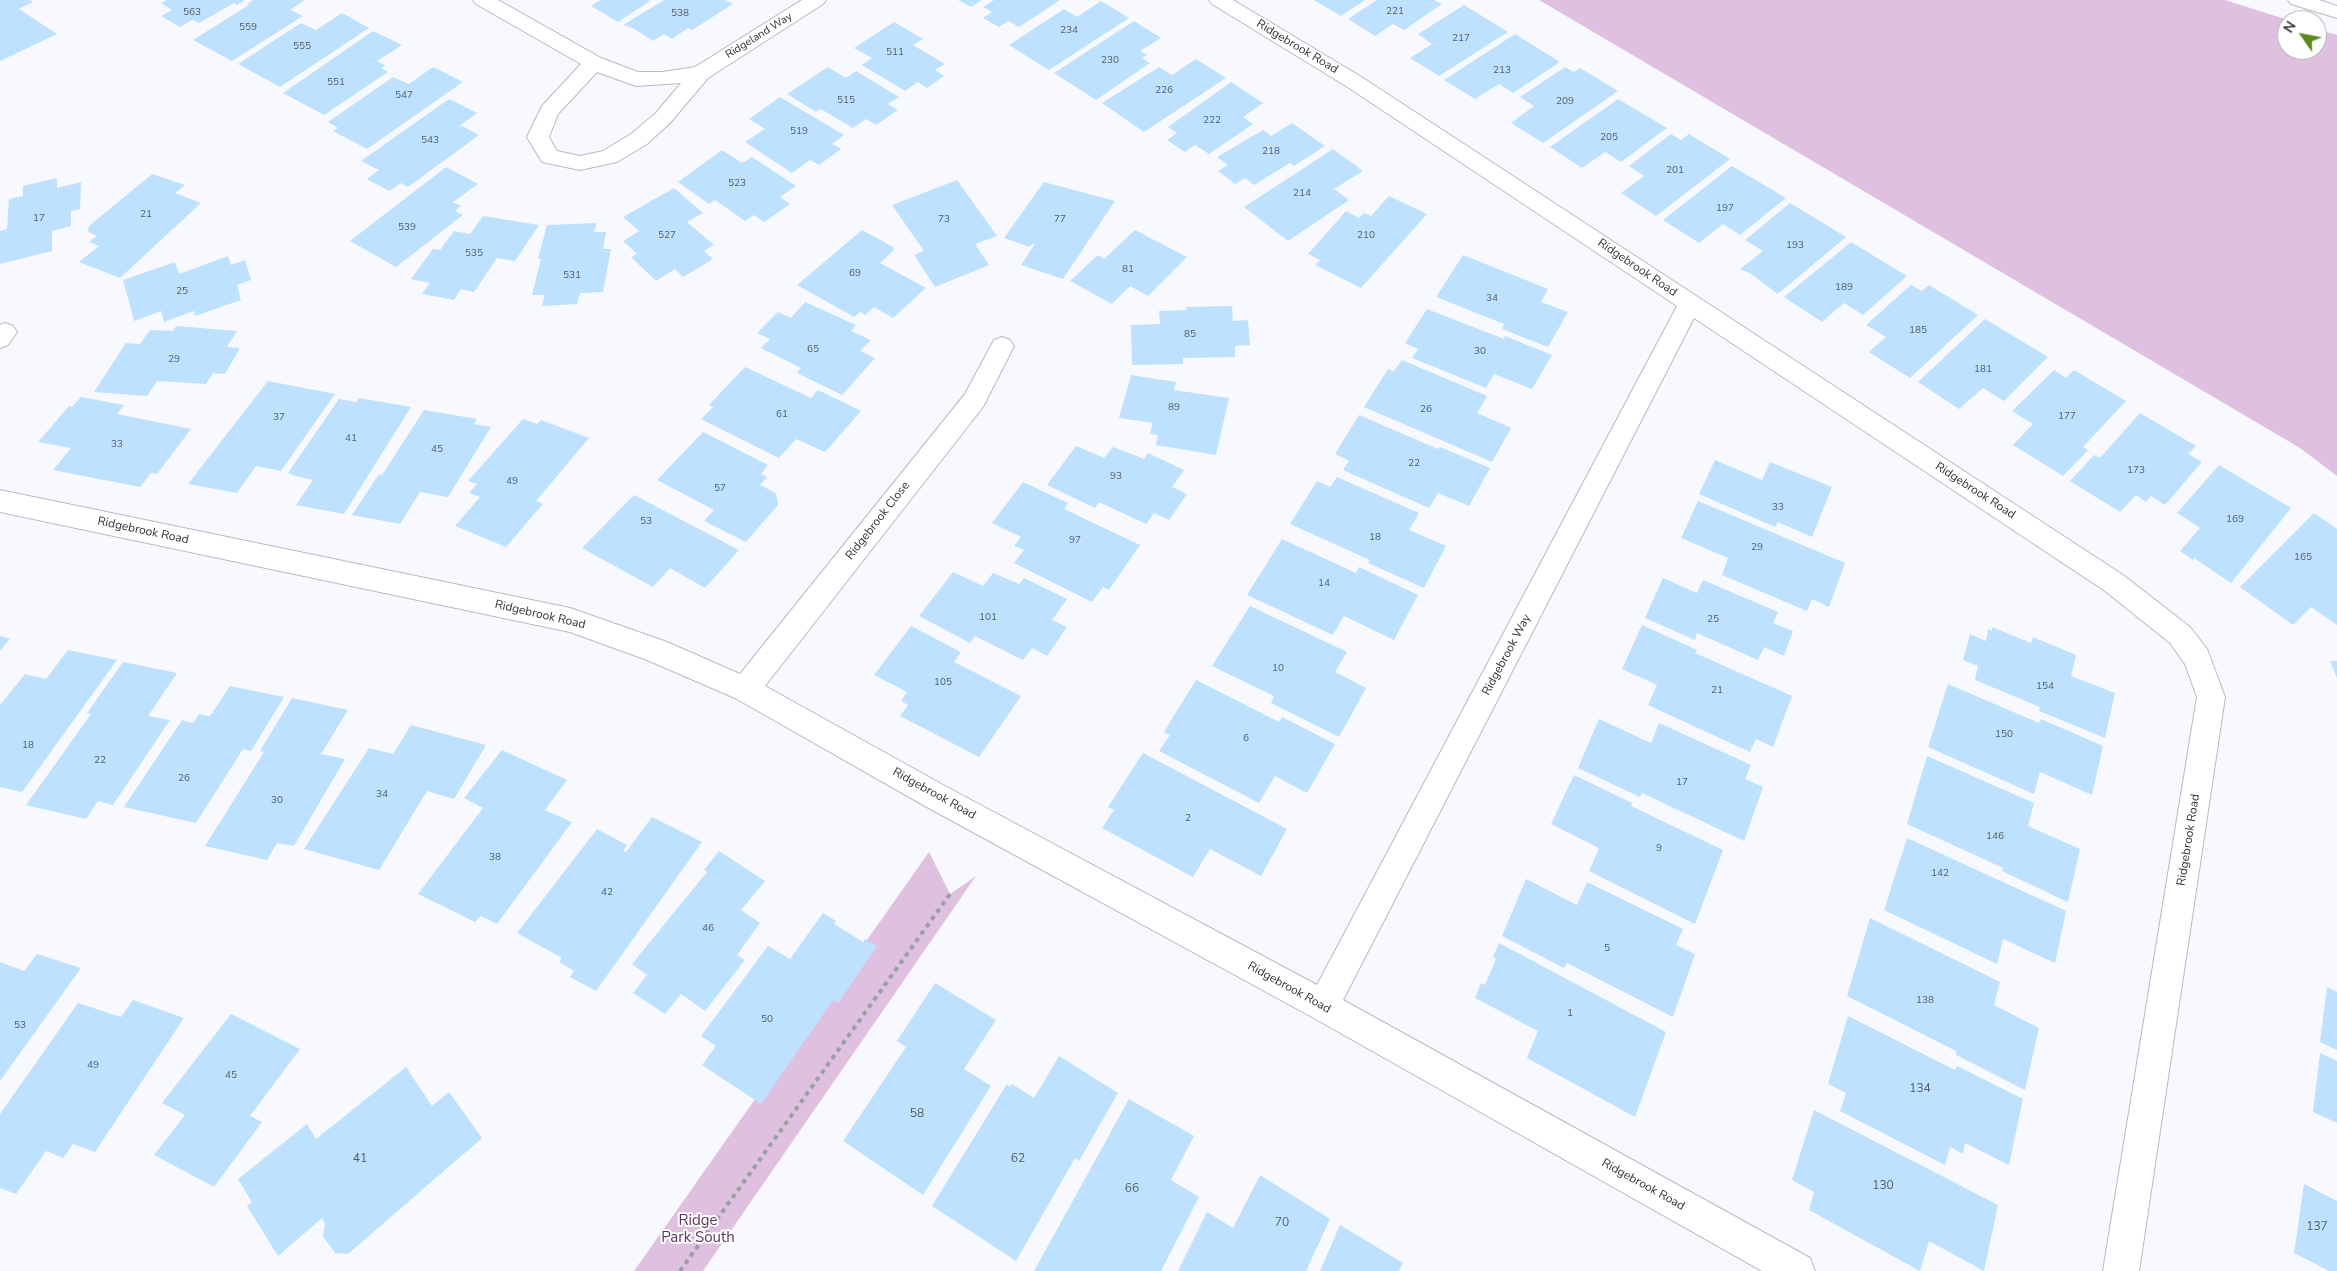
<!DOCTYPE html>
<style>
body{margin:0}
#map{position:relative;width:2337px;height:1271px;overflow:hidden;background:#f8f9fe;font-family:"Nunito Sans",sans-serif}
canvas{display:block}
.north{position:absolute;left:2277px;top:10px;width:50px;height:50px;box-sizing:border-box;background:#fff;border:1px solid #adadaf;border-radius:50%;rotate:303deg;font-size:14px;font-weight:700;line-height:20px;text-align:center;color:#313337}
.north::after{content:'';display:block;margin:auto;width:18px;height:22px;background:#5a8a1e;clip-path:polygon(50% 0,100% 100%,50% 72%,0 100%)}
</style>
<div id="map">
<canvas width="2337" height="1271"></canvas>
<div class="north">N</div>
</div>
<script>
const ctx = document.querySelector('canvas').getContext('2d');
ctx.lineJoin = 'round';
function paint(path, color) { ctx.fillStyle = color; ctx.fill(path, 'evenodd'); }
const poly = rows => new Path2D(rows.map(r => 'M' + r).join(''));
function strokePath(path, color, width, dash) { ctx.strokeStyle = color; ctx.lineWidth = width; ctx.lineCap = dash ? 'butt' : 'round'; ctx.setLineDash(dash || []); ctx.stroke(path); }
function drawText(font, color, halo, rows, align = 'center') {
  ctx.font = font + ' "Nunito Sans",sans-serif'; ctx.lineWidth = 4; ctx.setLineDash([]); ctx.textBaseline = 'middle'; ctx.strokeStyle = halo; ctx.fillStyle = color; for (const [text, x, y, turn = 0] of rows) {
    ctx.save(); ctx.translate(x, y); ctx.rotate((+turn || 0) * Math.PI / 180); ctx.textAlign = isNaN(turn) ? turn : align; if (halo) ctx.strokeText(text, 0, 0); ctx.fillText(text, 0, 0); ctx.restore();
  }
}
const green = poly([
 [1539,0,2225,0,2288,20,2287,50,2317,50,2317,29,2337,35,2337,476,2300,448],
 [929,852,950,894,976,876,703,1271,634,1271]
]);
const building = poly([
 [0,0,30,0,33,2,19,9,57,34,0,61],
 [167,0,245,0,237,5,234,3,199,23,192,20,180,27,161,16,172,10,161,3],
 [253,0,305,0,290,10,303,16,232,61,193,40,249,5,247,4],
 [600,0,648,0,650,1,618,22,591,6],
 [664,0,725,0,733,4,692,30,688,28,672,39,664,34,653,41,633,28,623,25],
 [958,0,982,0,971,7],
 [994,0,1060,0,1019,27,1008,21,999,27,983,18,992,12,983,7],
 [1314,0,1365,0,1341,16],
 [1377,0,1434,0,1442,4,1404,30,1393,24,1375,36,1348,19],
 [1101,1,1129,18,1049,70,1009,45,1064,9,1077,17],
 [1464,5,1508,32,1439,76,1410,58,1432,44,1418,34],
 [342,13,369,28,280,87,238,64,301,23,316,30],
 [1134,21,1161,38,1140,51,1147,55,1142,58,1150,63,1096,100,1054,73],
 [894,22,923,39,913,45,945,64,935,70,944,76,927,88,918,82,905,91,862,65,872,58,854,48],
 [373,31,402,45,377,61,385,65,381,68,388,72,324,115,283,93],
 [1515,34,1560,62,1513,93,1499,84,1475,99,1444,80],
 [1196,59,1226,78,1144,132,1102,103,1159,67,1172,75],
 [433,67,463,82,367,149,333,131,338,128,328,122,393,77,409,84],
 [828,67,846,78,856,71,899,97,888,104,898,110,876,125,866,119,853,128,821,109,816,112,787,94],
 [1565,67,1574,72,1580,68,1618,91,1543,143,1511,123,1534,106,1520,97],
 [1231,82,1263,103,1243,117,1253,124,1209,154,1195,145,1185,152,1167,140,1177,133,1168,127],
 [780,97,844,135,832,144,841,149,819,165,810,160,792,173,745,142,765,129,749,119],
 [449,99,477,113,458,127,462,126,479,135,408,187,401,183,389,191,367,179,379,170,361,161],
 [1618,99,1667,128,1621,162,1605,152,1582,168,1550,147],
 [1292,123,1325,146,1294,166,1290,163,1254,185,1245,178,1235,184,1218,171,1228,165,1217,157,1263,130,1271,136],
 [1671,134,1681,140,1689,134,1730,159,1656,216,1621,193,1644,176,1629,166],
 [1333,149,1363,171,1334,189,1349,200,1288,241,1244,207],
 [722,150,742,163,752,157,796,186,780,197,790,204,764,222,754,215,745,221,715,200,709,204,678,182],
 [1732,166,1786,198,1740,235,1723,224,1699,243,1663,220],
 [446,167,478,184,453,202,461,206,455,211,463,215,396,267,350,241],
 [152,174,185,185,175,193,201,203,120,278,79,262,99,246,89,242,97,236,88,232,89,226],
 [57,178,57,188,81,182,80,209,71,211,71,226,52,231,52,251,0,264,0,231,7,229,9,199,23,196,23,186],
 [957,180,997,236,975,244,989,265,935,287,914,255,924,251,892,205],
 [1044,182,1115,201,1063,279,1021,265,1035,244,1032,244,1030,247,1004,238],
 [674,188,703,213,687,222,714,245,704,251,713,259,683,277,675,269,656,281,631,257,637,254,623,241,639,231,623,217],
 [1389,196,1427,214,1361,288,1315,265,1320,260,1308,254,1346,211,1359,218,1364,213,1371,216],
 [1790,203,1846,237,1778,294,1751,274,1740,269,1763,251,1745,240],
 [483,216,539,225,515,261,497,258,474,292,461,289,454,300,422,294,430,283,411,279,433,249,440,250,454,231,470,234],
 [597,223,594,232,606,232,603,249,611,249,603,292,580,293,577,304,542,306,545,295,532,295,541,259,538,259,547,225],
 [862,230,893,247,894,250,880,263,926,288,893,318,874,307,865,315,860,312,854,317,797,285],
 [1135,230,1187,257,1148,296,1130,286,1112,304,1070,281,1098,255,1104,259],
 [1851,242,1907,276,1863,315,1844,303,1822,322,1784,297],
 [1463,255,1548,289,1541,302,1568,312,1548,347,1502,329,1504,324,1436,297],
 [228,256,231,265,245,260,251,280,237,285,241,300,195,316,194,311,164,322,161,311,134,321,123,280,175,262,179,274],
 [1911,285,1922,291,1929,285,1978,315,1910,378,1869,352,1886,337,1866,325],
 [805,302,856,325,851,331,871,340,860,351,875,358,842,395,797,373,801,368,761,348,770,339,757,333,778,312,791,318],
 [1232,306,1233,321,1248,320,1250,345,1235,346,1235,357,1183,358,1183,364,1132,365,1131,325,1160,324,1159,311,1187,310,1186,307],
 [1427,309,1504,339,1505,336,1552,355,1532,389,1494,374,1486,388,1412,358,1418,349,1405,343],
 [1985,319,2048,357,2004,401,1983,388,1959,409,1918,382],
 [176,326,237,331,227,347,240,348,225,374,213,373,206,384,157,381,147,396,94,392,126,343,140,344,150,330,173,331],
 [1402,360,1487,396,1477,413,1511,428,1492,462,1364,407,1388,369,1394,371],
 [745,367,811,398,818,390,861,411,825,452,796,439,779,458,701,419,713,407,709,405],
 [2054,370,2066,378,2074,370,2126,401,2083,447,2088,450,2063,476,2013,445,2033,424,2012,411],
 [1131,375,1176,382,1174,390,1229,398,1216,455,1156,445,1158,435,1150,434,1153,423,1119,418],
 [268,381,335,394,281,471,256,466,237,493,188,484],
 [81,397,124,405,117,414,191,429,157,474,151,473,140,487,53,470,71,448,38,442,69,406,72,407],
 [359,398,411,407,344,514,296,505,313,480,291,475,292,474,288,473,339,399,356,402],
 [424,410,477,419,474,424,491,427,448,497,420,492,400,524,352,515,379,474,382,475],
 [2140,413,2196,446,2188,454,2202,462,2165,505,2151,496,2146,502,2136,495,2120,512,2070,481,2094,455,2100,458],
 [1359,415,1438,449,1440,447,1490,468,1469,506,1438,493,1429,508,1343,470,1349,461,1335,454],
 [523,419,537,424,541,420,589,438,536,501,543,504,506,547,455,526,480,497,469,493,477,484,468,481],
 [703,432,768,465,761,474,767,477,760,485,776,493,778,505,746,542,704,521,714,510,657,480],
 [1076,446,1104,458,1113,447,1144,459,1148,453,1184,470,1172,487,1187,494,1169,520,1154,513,1146,524,1099,502,1095,508,1047,485],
 [1715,460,1762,480,1770,462,1832,487,1812,537,1778,522,1775,527,1699,494],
 [2219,465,2291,508,2231,583,2194,558,2193,560,2180,551,2200,528,2177,513],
 [1337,477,1419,513,1409,530,1446,546,1424,588,1368,563,1370,560,1290,524,1317,481,1330,487],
 [1023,482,1068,503,1064,509,1140,545,1109,590,1103,587,1092,602,1014,563,1024,550,1014,546,1021,537,992,523],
 [634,495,739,550,705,588,670,568,653,587,582,548],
 [1698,501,1845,563,1829,607,1812,599,1807,611,1722,575,1728,558,1681,538],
 [2314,513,2337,529,2337,625,2311,607,2293,625,2240,587],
 [1282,539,1356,573,1359,567,1418,595,1394,640,1344,616,1333,635,1247,595],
 [953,572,983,586,993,573,1019,584,1024,578,1067,599,1052,620,1067,627,1047,656,1032,648,1023,660,975,636,970,643,919,616],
 [1663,578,1697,593,1703,580,1778,612,1773,623,1793,631,1784,656,1764,647,1758,660,1697,633,1695,640,1645,618],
 [1250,606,1347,652,1335,672,1366,688,1339,737,1271,703,1274,696,1212,666],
 [1642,625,1697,650,1695,653,1792,696,1773,747,1756,739,1750,752,1648,705,1657,685,1622,669],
 [911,626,961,652,954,662,1021,696,979,757,900,716,908,705,901,701,907,692,874,675],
 [1992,627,2031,643,2033,637,2076,655,2071,676,2115,693,2105,738,2039,711,2040,707,1975,680,1978,666,1963,660,1970,634,1986,641,1988,629,1992,631],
 [0,636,10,639,0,651],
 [68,650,117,660,22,792,0,787,0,705,25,674,46,679],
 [2330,661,2337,661,2337,678],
 [123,662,177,673,148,716,170,720,113,805,98,801,86,819,26,805,91,714,87,713],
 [1196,680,1279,722,1282,717,1335,744,1307,793,1275,776,1259,803,1159,751,1170,735,1164,732],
 [1948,684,2039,723,2041,719,2103,746,2092,795,2040,772,2034,794,1928,747],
 [230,686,284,697,251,751,243,749,196,823,124,807,182,720,193,723,199,714,210,716],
 [292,698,348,710,321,754,345,759,294,846,277,843,267,860,205,846,264,752,260,751],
 [1599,719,1651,743,1659,723,1751,765,1745,779,1763,787,1744,841,1642,793,1640,797,1578,768],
 [411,725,486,745,454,799,427,791,379,870,304,849,369,748,393,754],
 [502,750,567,780,545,810,572,822,497,924,481,916,475,922,418,894,483,808,464,798],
 [1143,753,1287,829,1261,876,1210,849,1193,877,1102,828,1114,810,1108,807],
 [1927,756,2034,803,2028,826,2080,849,2068,902,2002,871,2003,868,1907,824],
 [1574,775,1632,803,1631,806,1723,850,1695,924,1589,871,1599,848,1551,824],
 [652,817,702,842,596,991,570,977,574,971,559,962,562,958,517,933,597,829,627,845,623,851,626,852],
 [1907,838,2066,911,2055,963,2003,939,1997,964,1884,910],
 [719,851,765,881,741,910,760,923,737,955,745,960,705,1011,681,994,665,1014,633,993,647,975,632,964,707,872,704,870],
 [1526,879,1577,905,1587,882,1683,929,1676,945,1695,954,1673,1017,1567,963,1564,968,1502,936],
 [823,913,836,921,834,924,863,942,865,939,877,946,838,1003,833,1000,761,1104,702,1065,716,1046,701,1036,768,946,790,959],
 [1870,918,2000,982,1994,1005,2039,1028,2025,1090,1956,1055,1956,1051,1847,996],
 [1499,943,1666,1032,1635,1117,1527,1058,1538,1031,1475,998,1481,983,1485,985,1496,959,1493,957],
 [37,954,81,968,0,1081,0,962,24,971],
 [935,983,996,1020,964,1069,991,1086,923,1195,843,1141,906,1047,897,1041],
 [2327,987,2337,992,2337,1050,2320,1042],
 [133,1000,184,1018,95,1152,73,1144,63,1158,46,1151,16,1194,0,1188,0,1114,78,1003,121,1017],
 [231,1014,300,1049,250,1116,262,1122,214,1187,154,1155,185,1115,162,1103],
 [1848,1016,1955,1070,1957,1066,2023,1099,2009,1165,1965,1143,1963,1154,1950,1147,1945,1165,1840,1111,1846,1093,1828,1084],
 [2320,1053,2337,1061,2337,1123,2313,1112],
 [1059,1056,1118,1093,1079,1161,1075,1158,1016,1261,932,1206,1007,1084,1010,1087,1012,1084,1034,1098],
 [406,1067,432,1106,449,1092,482,1138,348,1254,335,1253,323,1236,325,1224,322,1218,278,1256,247,1206,252,1202,238,1179,307,1124,316,1139],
 [1129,1099,1194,1136,1171,1180,1199,1197,1161,1271,1034,1271],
 [1814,1110,1998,1205,1984,1271,1929,1241,1920,1271,1809,1210,1814,1192,1792,1180],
 [1260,1175,1330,1219,1306,1271,1178,1271,1207,1212,1233,1228],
 [2304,1184,2337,1201,2337,1271,2329,1271,2294,1253],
 [1340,1225,1403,1263,1399,1271,1320,1271]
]);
const path = poly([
 [680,1271,950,894]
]);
const street = poly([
 [473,0,498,0,601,58,638,72,662,72,695,67,802,0,826,0,823,4,708,78,670,123,647,144,617,162,580,170,542,162,527,137,542,106,581,64,476,4,473,0],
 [597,72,636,86,681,83,656,113,631,134,603,151,580,156,557,151,549,137,558,114,597,72],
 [1209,0,1233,0,1363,78,2123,575,2190,627,2207,649,2225,697,2139,1271,2103,1271,2197,697,2185,664,2170,643,2105,591,1694,318,1343,1000,1810,1258,1815,1271,1762,1271,1312,1017,925,806,735,698,647,660,570,632,0,512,0,490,570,608,667,642,740,674,965,394,994,340,1002,337,1010,340,1014,346,983,407,765,686,945,786,1317,985,1677,306,1349,88,1212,4,1209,0],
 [5,323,13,326,17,332,8,345,0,348,0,325,5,323]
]);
const primary = poly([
 [2288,0,2319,0,2337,6,2337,18,2291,4,2288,0]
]);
const numberNames = [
 ["221",1395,12],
 ["563",192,13],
 ["538",680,14],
 ["559",248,28],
 ["234",1069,31],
 ["217",1461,39],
 ["555",302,47],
 ["511",895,53],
 ["230",1110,61],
 ["213",1502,71],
 ["551",336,83],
 ["226",1164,91],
 ["547",404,96],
 ["515",846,101],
 ["209",1565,102],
 ["222",1212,121],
 ["519",799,132],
 ["205",1609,138],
 ["543",430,141],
 ["218",1271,152],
 ["201",1675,171],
 ["523",737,184],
 ["214",1302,194],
 ["197",1725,209],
 ["21",146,215],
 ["17",39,219],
 ["73",944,220],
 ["77",1060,220],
 ["539",407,228],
 ["527",667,236],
 ["210",1366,236],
 ["193",1795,246],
 ["535",474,254],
 ["81",1128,270],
 ["69",855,274],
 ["531",572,276],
 ["189",1844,288],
 ["25",182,292],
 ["34",1492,299],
 ["185",1918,331],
 ["85",1190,335],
 ["65",813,350],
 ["30",1480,352],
 ["29",174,360],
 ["181",1983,370],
 ["89",1174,408],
 ["26",1426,410],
 ["61",782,415],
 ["177",2067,417],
 ["37",279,418],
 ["41",351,439],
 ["33",117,445],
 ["45",437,450],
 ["22",1414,464],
 ["173",2136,471],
 ["93",1116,477],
 ["49",512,482],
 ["57",720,489],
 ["33",1778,508],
 ["169",2235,520],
 ["53",646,522],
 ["18",1375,538],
 ["97",1075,541],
 ["29",1757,548],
 ["165",2303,558],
 ["14",1324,584],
 ["101",988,618],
 ["25",1713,620],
 ["10",1278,669],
 ["105",943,683],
 ["154",2045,687],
 ["21",1717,691],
 ["150",2004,735],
 ["6",1246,739],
 ["18",28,746],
 ["22",100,761],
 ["26",184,779],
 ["17",1682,783],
 ["34",382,795],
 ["30",277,801],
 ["2",1188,819],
 ["146",1995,837],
 ["9",1659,849],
 ["38",495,858],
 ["142",1940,874],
 ["42",607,893],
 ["46",708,929],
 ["5",1607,949],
 ["138",1925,1001],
 ["1",1570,1014],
 ["50",767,1020],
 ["53",20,1026],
 ["49",93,1066],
 ["45",231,1076]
];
const farStreetnames = [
 ["Ridgeland Way",759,36,-32]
];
const streetNames = [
 ["Ridgebrook Road",1297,47,31],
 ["Ridgebrook Road",1637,268,34],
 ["Ridgebrook Road",1975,491,33],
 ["Ridgebrook Close",878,521,-52],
 ["Ridgebrook Road",143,531,12],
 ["Ridgebrook Road",540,615,13],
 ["Ridgebrook Way",1507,655,-62],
 ["Ridgebrook Road",934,794,29],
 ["Ridgebrook Road",2189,840,-81],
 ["Ridgebrook Road",1289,988,29],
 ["Ridgebrook Road",1643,1185,29]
];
const nearNumbernames = [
 ["134",1920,1089],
 ["58",917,1114],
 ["41",360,1159],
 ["62",1018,1159],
 ["130",1883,1186],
 ["66",1132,1189],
 ["70",1282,1223],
 ["137",2317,1227]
];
const nearParknames = [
 ["Ridge",698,1221],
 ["Park South",698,1238]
];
paint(green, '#e0c0e0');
paint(building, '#bde1fe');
strokePath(street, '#b6bac4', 2);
strokePath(primary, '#b6bac4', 2);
strokePath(path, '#9c9ea2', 4, [4.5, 4.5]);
paint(street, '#fff');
paint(primary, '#fff');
drawText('10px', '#545e69', null, numberNames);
drawText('11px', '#313337', '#fff', farStreetnames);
drawText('12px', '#313337', '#fff', streetNames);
drawText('12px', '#545e69', null, nearNumbernames);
drawText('15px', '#633364', '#fff', nearParknames);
</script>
